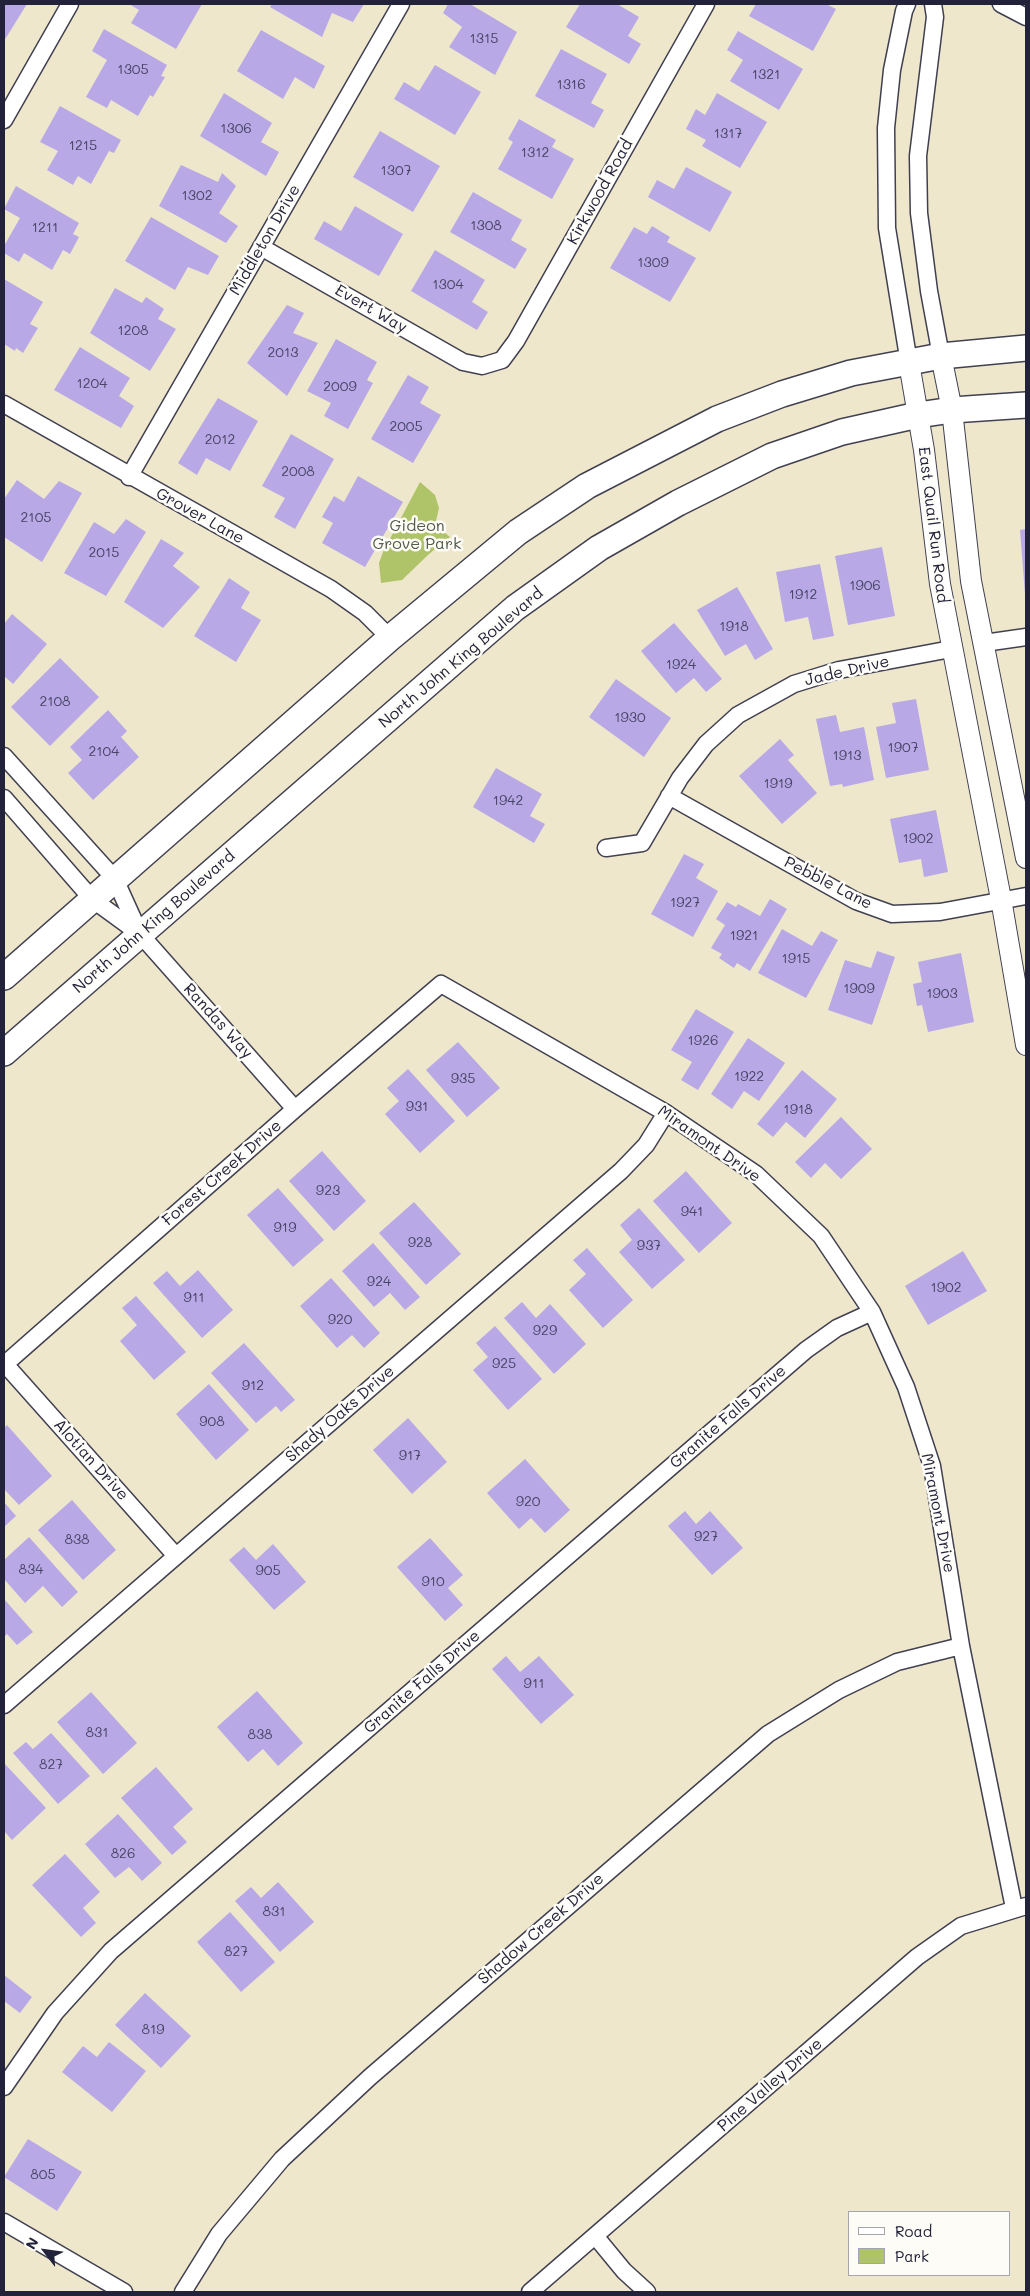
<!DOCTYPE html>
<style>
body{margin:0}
#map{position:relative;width:1030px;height:2296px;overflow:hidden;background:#eee7cc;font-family:Mali,sans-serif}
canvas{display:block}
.frame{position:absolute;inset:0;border:5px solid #22223b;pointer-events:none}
.legend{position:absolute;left:848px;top:2211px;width:162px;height:65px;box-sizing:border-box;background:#fdfcf7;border:1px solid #a5a5ac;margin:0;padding:6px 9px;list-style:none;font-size:15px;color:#22223b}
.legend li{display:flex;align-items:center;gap:10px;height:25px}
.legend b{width:25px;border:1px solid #a5a5ac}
.north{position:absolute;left:20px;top:2226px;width:50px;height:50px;-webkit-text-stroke:4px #fdfcf7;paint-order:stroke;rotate:300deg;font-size:14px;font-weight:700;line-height:20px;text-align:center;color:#22223b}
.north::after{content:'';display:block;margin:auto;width:18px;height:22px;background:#22223b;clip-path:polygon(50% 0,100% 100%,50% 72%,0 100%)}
</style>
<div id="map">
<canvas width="1030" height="2296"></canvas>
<div class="frame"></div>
<ul class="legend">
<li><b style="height:6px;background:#fff"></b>Road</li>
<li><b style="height:14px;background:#afc468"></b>Park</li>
</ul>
<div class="north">N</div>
</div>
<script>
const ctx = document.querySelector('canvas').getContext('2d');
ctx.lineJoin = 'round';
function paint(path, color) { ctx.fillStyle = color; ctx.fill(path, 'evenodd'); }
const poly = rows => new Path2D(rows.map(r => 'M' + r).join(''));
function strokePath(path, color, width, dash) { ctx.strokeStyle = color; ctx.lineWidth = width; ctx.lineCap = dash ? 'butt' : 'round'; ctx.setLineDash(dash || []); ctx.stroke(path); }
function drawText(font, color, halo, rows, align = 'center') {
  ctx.font = font + ' Mali,sans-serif'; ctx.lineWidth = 5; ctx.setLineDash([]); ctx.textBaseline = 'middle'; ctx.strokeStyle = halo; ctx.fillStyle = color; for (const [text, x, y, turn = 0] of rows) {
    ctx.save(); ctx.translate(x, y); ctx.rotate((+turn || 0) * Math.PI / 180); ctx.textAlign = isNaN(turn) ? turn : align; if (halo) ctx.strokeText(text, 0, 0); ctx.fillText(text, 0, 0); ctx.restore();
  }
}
const green = poly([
 [420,482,435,495,439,508,436,521,438,527,450,537,429,554,402,580,381,583,379,563,383,552]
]);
const building = poly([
 [4,4,27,4,4,41],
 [129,4,202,4,176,49,131,23,139,10],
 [272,4,364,4,353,22,332,13,322,37,270,7],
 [448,4,470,4,517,32,495,75,449,47,462,27,443,13],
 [580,4,617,4,639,17,628,36,641,44,629,64,566,27],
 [756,4,826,4,836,9,813,51,749,16],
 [104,29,167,65,161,76,165,77,153,97,150,95,138,116,111,100,107,108,86,97,107,60,92,51],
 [261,30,325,66,314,89,295,77,283,99,237,71],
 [738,31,803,69,779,110,730,81,743,60,727,50],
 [561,49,607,74,591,103,604,110,594,128,535,96],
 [435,65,481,92,455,135,394,99,404,82,419,91],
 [224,93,272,123,261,142,279,152,266,176,200,136],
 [717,93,767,122,740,168,702,146,706,140,686,129,696,109,705,115],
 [60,106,121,140,114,153,109,151,91,184,78,176,73,185,47,170,58,151,40,142],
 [519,119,556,140,552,147,574,159,552,199,498,169,513,142,508,139],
 [380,131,440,166,413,212,353,177],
 [181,165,218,182,222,173,236,186,219,213,238,226,226,243,159,206],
 [686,167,732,192,710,232,648,197,657,180,674,189],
 [16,186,79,223,73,234,79,237,70,254,63,250,52,270,24,253,19,262,4,253,4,246,20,218,4,209],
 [473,192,522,220,511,240,527,249,515,269,450,232],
 [355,206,403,234,379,276,314,239,324,221,341,231],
 [151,217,219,256,208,275,188,267,175,290,125,261],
 [652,226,670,237,667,242,696,258,670,302,610,268,634,227,647,234],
 [435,250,485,280,472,302,488,312,477,330,411,291],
 [4,279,43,302,30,324,38,328,23,353,16,348,15,351,4,344],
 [115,288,142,303,146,297,164,309,158,319,176,329,150,371,90,333],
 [287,305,304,313,293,333,318,343,287,396,247,363],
 [336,339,377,362,367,380,373,383,348,429,324,416,331,403,307,391],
 [80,347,130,378,119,396,134,406,121,428,54,390],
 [408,375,429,387,420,403,441,415,413,463,371,439],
 [218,398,258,421,230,471,206,458,197,475,178,463],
 [291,434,334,459,295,529,274,517,285,498,262,486],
 [358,476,403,502,365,567,322,543,333,523,322,517,334,496,344,502],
 [17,480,44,499,59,481,82,493,42,562,4,537,4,499],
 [126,519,146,532,106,596,64,573,94,522,114,534],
 [1026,529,1026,594,1025,594,1020,530],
 [161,539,184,553,173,566,200,587,163,628,124,602],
 [882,547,895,616,848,625,835,556],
 [820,564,834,636,813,640,808,617,785,622,776,572],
 [229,578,250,592,241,608,261,620,236,662,194,636],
 [737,587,773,649,755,660,746,644,725,656,697,610],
 [12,614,47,644,13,684,4,676,4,624],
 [674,623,722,679,706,692,694,678,676,693,641,651],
 [60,658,99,697,50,746,11,707],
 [616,679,671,718,644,757,589,717],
 [916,699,929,770,886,778,876,727,896,723,892,703],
 [108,710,127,731,121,737,139,757,93,800,68,773,82,760,70,747],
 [836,715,840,732,864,727,874,780,843,787,842,784,830,786,816,719],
 [780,739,794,755,788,760,817,793,782,824,739,776],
 [496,768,542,794,530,816,545,824,534,843,473,807],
 [936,810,948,872,924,877,921,859,899,863,890,819],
 [684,854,704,864,696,878,718,891,693,937,651,914],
 [770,899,787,909,750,971,737,963,734,968,719,958,722,954,711,948,725,925,716,919,727,902,736,907,738,904,760,916],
 [782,929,812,946,821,931,838,940,806,998,758,973],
 [877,951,895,957,872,1025,828,1010,845,960,871,968],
 [961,953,974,1022,928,1032,922,1005,917,1006,913,984,922,982,918,962],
 [696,1009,734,1032,698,1090,681,1080,692,1062,671,1050],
 [748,1038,785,1063,759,1101,744,1091,732,1109,711,1094],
 [458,1042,500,1088,467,1117,426,1070],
 [408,1069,455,1121,420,1153,385,1114,399,1101,387,1088],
 [802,1070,837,1099,805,1138,786,1122,773,1137,757,1124],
 [841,1117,872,1149,841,1179,825,1163,811,1178,795,1162],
 [322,1151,366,1201,334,1231,289,1181],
 [686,1171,732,1223,699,1253,653,1201],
 [278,1188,324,1240,293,1267,247,1215],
 [414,1202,461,1254,426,1285,379,1233],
 [639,1208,685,1260,652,1289,619,1252,632,1240,620,1225],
 [373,1243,420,1297,405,1310,390,1293,374,1307,342,1271],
 [587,1248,633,1300,603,1328,569,1290,586,1274,573,1260],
 [963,1251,987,1291,928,1325,905,1286],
 [198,1270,233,1310,202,1338,153,1283,167,1271,180,1286],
 [331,1278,380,1333,364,1348,352,1335,337,1348,300,1306],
 [136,1296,186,1352,154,1380,120,1341,137,1325,122,1308],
 [522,1302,536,1318,550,1304,586,1344,554,1374,504,1318],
 [495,1326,542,1379,508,1410,473,1370,488,1357,476,1343],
 [244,1343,295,1400,281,1412,276,1406,256,1423,211,1373],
 [209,1384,249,1430,216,1460,176,1414],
 [408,1418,447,1462,412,1494,373,1450],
 [7,1425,52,1476,19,1505,4,1489,4,1428],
 [525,1459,570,1510,545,1533,531,1518,519,1529,487,1493],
 [72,1500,116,1550,83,1580,38,1530],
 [4,1502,16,1516,4,1527],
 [685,1511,696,1524,710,1511,743,1548,712,1575,668,1526],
 [29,1537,78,1592,62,1607,43,1586,25,1603,4,1579,4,1560],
 [430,1538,463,1575,448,1588,463,1605,445,1621,397,1567],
 [273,1544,306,1582,274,1610,229,1560,244,1547,256,1560],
 [4,1599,33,1632,17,1645,7,1634,4,1637],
 [506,1656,520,1672,539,1656,574,1695,541,1724,492,1669],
 [257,1691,303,1743,278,1766,263,1749,248,1762,217,1727],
 [91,1692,137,1743,103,1774,57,1722],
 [51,1733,90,1776,58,1804,13,1753,26,1742,33,1749],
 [4,1763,46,1808,12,1840,4,1831],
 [156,1767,193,1809,173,1827,187,1842,172,1855,121,1798],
 [118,1814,162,1863,142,1881,129,1867,115,1878,85,1844],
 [65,1854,100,1892,83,1908,96,1923,81,1937,32,1885],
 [278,1882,314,1922,280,1952,235,1901,251,1887,261,1898],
 [230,1912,275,1962,241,1992,197,1942],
 [4,1975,32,1997,20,2013,4,2001],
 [145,1993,191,2036,161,2068,115,2025],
 [109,2042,146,2071,112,2112,62,2072,83,2046,97,2057],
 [28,2139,82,2172,57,2211,4,2177]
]);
const minor = poly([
 [907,4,904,11,892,70,886,128,887,228,909,363],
 [933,4,935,17,918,156,919,213,929,291,941,356],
 [1001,4,1026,17],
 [4,120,70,4],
 [261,247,463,362,482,366,502,360,516,341,706,4],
 [4,404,331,589,365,613,390,638],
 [129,477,401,4],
 [984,643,1026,637],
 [4,756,115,879,139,932],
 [669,796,856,901,892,914,940,912,1026,896],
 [4,798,92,899,140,934,295,1109],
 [606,848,642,843,680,778,706,744,738,715,794,684,839,670,951,649],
 [5,1364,176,1556],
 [4,1365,295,1109,441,984,666,1113,756,1174,821,1236,872,1312,906,1387,932,1466,961,1646,1014,1908],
 [4,1705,621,1171,646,1145,666,1113],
 [4,2087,55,2013,111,1951,806,1350,837,1328,872,1312],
 [4,2222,124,2292],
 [596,2237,624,2271,647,2292],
 [183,2292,219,2234,282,2159,370,2077,768,1734,839,1690,897,1662,961,1646],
 [530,2292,917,1957,961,1926,1026,1906]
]);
const tertiary = poly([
 [941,356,952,410,971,581,1026,858],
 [909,363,924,450,940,584,1001,899,1026,1045]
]);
const primary = poly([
 [4,977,390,638,518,532,587,486,717,419,782,394,851,373,941,356,1026,348],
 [4,1053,515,608,599,548,678,503,772,456,842,432,918,415,952,410,1026,405]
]);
const numberNames = [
 ["1315",484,39],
 ["1305",133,70],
 ["1321",766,75],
 ["1316",571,85],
 ["1306",236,129],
 ["1317",728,134],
 ["1215",83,146],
 ["1312",535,153],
 ["1307",396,171],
 ["1302",197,196],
 ["1308",486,226],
 ["1211",45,228],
 ["1309",653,263],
 ["1304",448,285],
 ["1208",133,331],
 ["2013",283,353],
 ["1204",92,384],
 ["2009",340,387],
 ["2005",406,427],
 ["2012",220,440],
 ["2008",298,472],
 ["2105",36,518],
 ["2015",104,553],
 ["1906",865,586],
 ["1912",803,595],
 ["1918",734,627],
 ["1924",681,665],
 ["2108",55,702],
 ["1930",630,718],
 ["1907",903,748],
 ["2104",104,752],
 ["1913",847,756],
 ["1919",778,784],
 ["1942",508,801],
 ["1902",918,839],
 ["1927",685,903],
 ["1921",744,936],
 ["1915",796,959],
 ["1909",859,989],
 ["1903",942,994],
 ["1926",703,1041],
 ["1922",749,1077],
 ["935",463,1079],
 ["931",417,1107],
 ["1918",798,1110],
 ["923",328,1191],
 ["941",692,1212],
 ["919",285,1228],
 ["928",420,1243],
 ["937",649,1246],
 ["924",379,1282],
 ["1902",946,1288],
 ["911",194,1298],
 ["920",340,1320],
 ["929",545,1331],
 ["925",504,1364],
 ["912",253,1386],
 ["908",212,1422],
 ["917",410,1456],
 ["920",528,1502],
 ["927",706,1537],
 ["838",77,1540],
 ["834",31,1570],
 ["905",268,1571],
 ["910",433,1582],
 ["911",534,1684],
 ["831",97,1733],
 ["838",260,1735],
 ["827",51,1765],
 ["826",123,1854],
 ["831",274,1912],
 ["827",236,1952],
 ["819",153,2030],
 ["805",43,2175]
];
const streetNames = [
 ["Kirkwood Road",600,192,-61],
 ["Middleton Drive",265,240,-60],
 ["Evert Way",371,309,30],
 ["Grover Lane",200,516,29],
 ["East Quail Run Road",933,525,83],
 ["North John King Boulevard",461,658,-40],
 ["Jade Drive",847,671,-13],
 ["Pebble Lane",828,883,27],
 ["North John King Boulevard",154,922,-41],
 ["Randas Way",218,1021,48],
 ["Miramont Drive",709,1144,35],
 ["Forest Creek Drive",222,1173,-41],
 ["Shady Oaks Drive",340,1414,-41],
 ["Granite Falls Drive",728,1417,-41],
 ["Alotian Drive",91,1460,48],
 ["Miramont Drive",938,1513,79],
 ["Granite Falls Drive",422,1682,-41],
 ["Shadow Creek Drive",541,1929,-41],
 ["Pine Valley Drive",770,2085,-41]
];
const parkNames = [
 ["Gideon",417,526],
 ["Grove Park",417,544]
];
paint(green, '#afc468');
paint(building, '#b8a9e6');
strokePath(minor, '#414051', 19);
strokePath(tertiary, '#414051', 22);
strokePath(primary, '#414051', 28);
strokePath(minor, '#fff', 16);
strokePath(tertiary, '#fff', 20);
strokePath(primary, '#fff', 25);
drawText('14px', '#484466', null, numberNames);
drawText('16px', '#22223b', '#fdfcf7', streetNames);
drawText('16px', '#535b4b', '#fdfcf7', parkNames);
</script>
